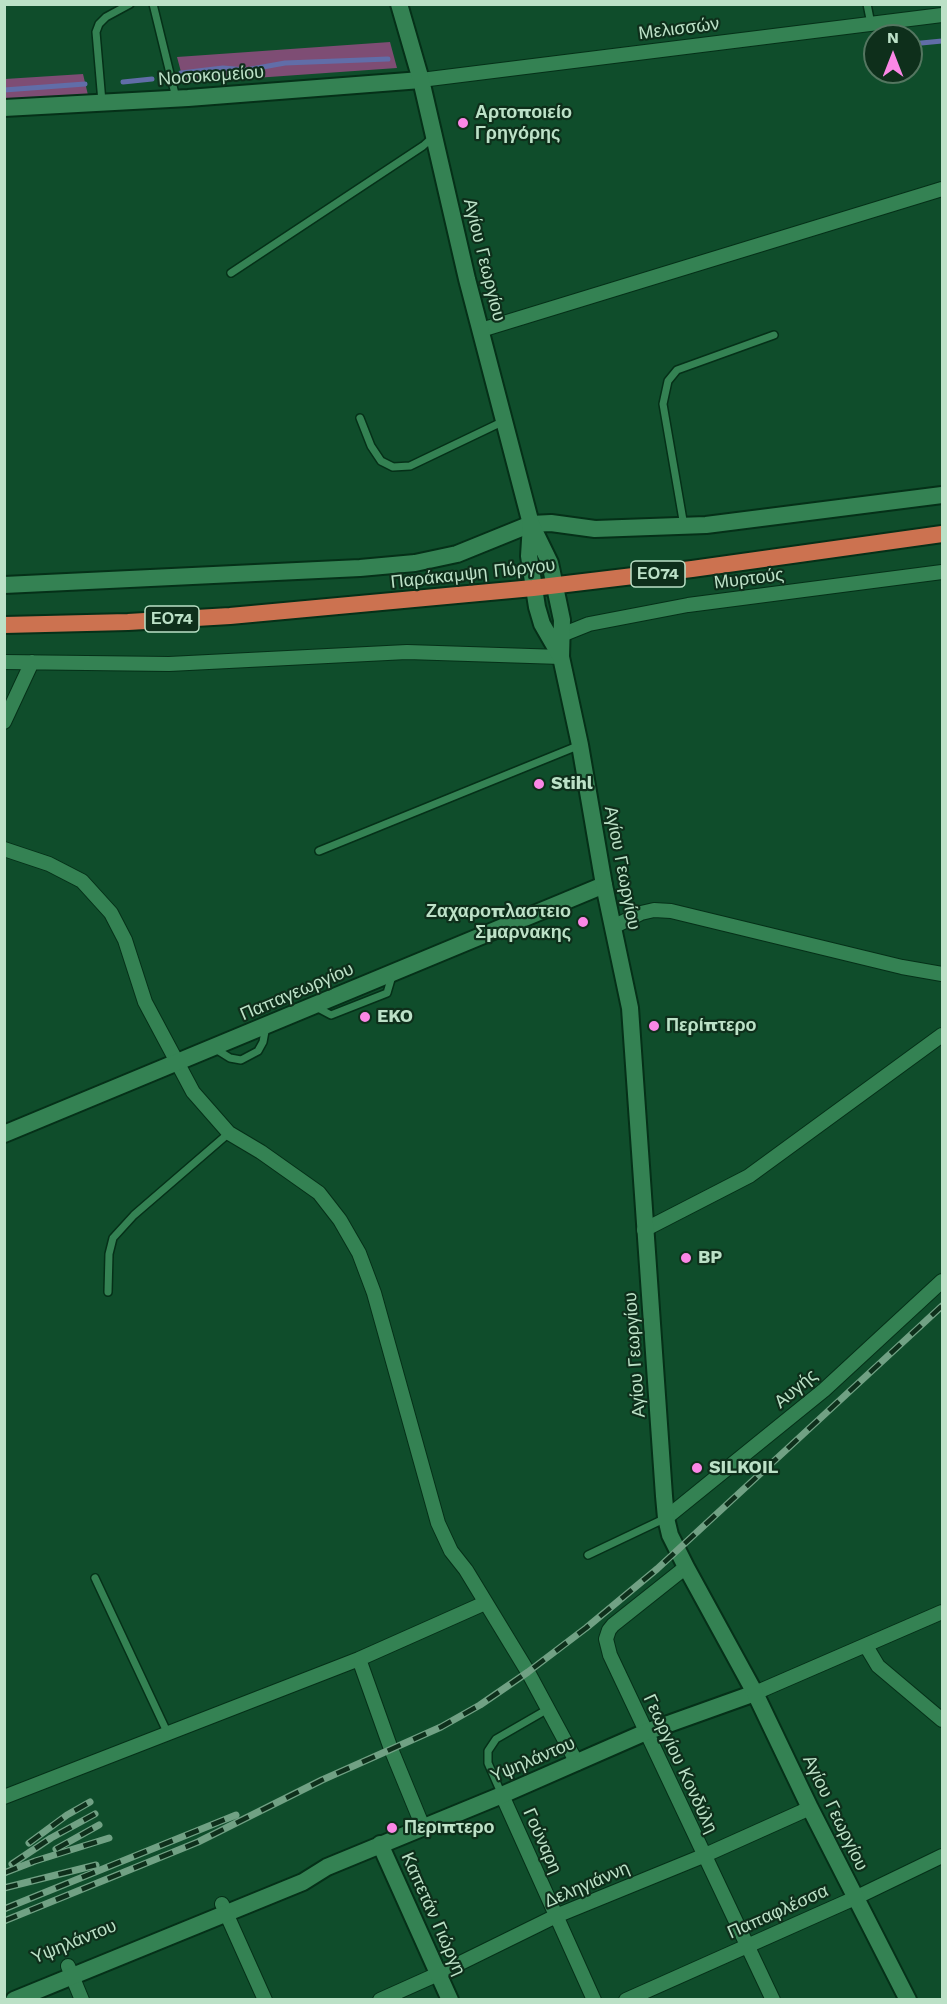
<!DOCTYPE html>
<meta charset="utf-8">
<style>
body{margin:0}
#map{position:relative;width:947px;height:2004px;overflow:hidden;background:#0f4d2b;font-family:"Work Sans",sans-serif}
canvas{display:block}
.frame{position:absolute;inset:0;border:6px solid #bce1c7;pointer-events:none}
.north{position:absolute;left:863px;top:24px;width:60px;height:60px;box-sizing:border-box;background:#0e2f1b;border:2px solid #547660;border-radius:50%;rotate:0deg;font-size:16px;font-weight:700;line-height:24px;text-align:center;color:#bce1c7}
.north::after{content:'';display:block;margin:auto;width:21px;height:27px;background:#fb87e6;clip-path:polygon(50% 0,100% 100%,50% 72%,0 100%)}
</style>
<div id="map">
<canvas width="947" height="2004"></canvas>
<div class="frame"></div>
<div class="north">N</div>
</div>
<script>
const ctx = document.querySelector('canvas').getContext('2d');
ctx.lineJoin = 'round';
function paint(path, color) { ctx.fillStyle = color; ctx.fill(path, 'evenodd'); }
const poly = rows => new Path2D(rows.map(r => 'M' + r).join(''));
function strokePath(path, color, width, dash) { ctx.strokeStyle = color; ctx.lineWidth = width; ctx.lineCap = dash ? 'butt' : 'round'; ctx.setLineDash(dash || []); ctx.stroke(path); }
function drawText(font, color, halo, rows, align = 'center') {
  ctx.font = font + ' "Work Sans",sans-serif'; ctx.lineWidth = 4.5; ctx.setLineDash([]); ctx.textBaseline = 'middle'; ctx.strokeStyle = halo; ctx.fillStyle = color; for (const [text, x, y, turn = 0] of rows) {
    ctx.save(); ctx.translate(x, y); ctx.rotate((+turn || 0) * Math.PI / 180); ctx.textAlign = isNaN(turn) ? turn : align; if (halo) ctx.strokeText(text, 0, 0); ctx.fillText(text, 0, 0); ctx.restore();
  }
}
const green = poly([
 [390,42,397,68,184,83,177,57],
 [83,74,88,95,5,100,5,79]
]);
const stream = poly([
 [911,44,942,41],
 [181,73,223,68,246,70,285,63,388,59],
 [123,82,152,79],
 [4,90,85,84]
]);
const service = poly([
 [153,4,176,98],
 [867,4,871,24],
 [102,102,96,32,99,24,106,17,130,4],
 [231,273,423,146,432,138],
 [360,418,371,446,381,461,393,467,410,466,504,421],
 [684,526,663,404,668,381,677,370,774,335],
 [319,851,580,745],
 [316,1007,331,1015,387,993,392,976],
 [214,1048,230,1058,241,1060,258,1051,263,1042,266,1026],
 [108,1292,109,1254,113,1238,134,1215,229,1133],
 [588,1555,666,1518],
 [95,1578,168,1734],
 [502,1795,488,1763,488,1751,496,1739,548,1709]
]);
const minor = poly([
 [421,80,942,15],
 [481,330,942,189],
 [564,634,589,624,688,605,942,572],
 [4,662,169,664,407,652,561,657],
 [4,722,32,662],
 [4,849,49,864,82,881,111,913,125,940,145,1002,193,1092,229,1133,261,1152,319,1193,340,1220,359,1253,374,1293,438,1523,451,1551,466,1570,528,1672,577,1763],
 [613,927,641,913,654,910,671,911,902,967,942,974],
 [644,1230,749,1176,942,1035],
 [666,1518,824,1390,942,1281],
 [686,1567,613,1625,609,1630,606,1639,610,1655,773,2000],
 [866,1646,878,1666,942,1720],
 [755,1693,942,1612],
 [502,1795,594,2000],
 [4,1797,359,1659],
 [423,1827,391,1749,359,1659,485,1603],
 [222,1904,265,2000],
 [68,1966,82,2000],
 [380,2000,438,1974,556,1916,703,1856,810,1808],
 [626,2000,855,1898,942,1856]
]);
const tertiary = poly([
 [4,108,188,98,421,80],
 [4,585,360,568,415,563,457,554,531,524,551,523,595,529,706,525,942,495],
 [4,1134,604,885],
 [380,1844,450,2000],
 [14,2000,303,1882,327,1867,502,1795,646,1732,755,1693]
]);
const secondary = poly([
 [399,4,421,80,467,279,531,524,550,563,562,620,561,657,580,745,604,885,630,1008,664,1496,666,1518,670,1535,686,1567,755,1693,810,1808,908,2000],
 [531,524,529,556,537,607,542,624,561,657]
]);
const trunk = poly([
 [4,625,128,622,230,616,533,588,692,569,942,534]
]);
const rail = poly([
 [29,1843,67,1815,90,1802],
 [56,1849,99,1825],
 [12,1864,51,1838,95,1814],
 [4,1873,35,1861,109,1838],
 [4,1888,96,1865],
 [4,1909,236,1815],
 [4,1921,198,1842,322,1780,441,1727,480,1705,528,1672,586,1628,657,1569,942,1306]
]);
const markers = [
 [463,123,6,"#fb87e6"],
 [539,784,6,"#fb87e6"],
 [583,922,6,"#fb87e6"],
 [365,1017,6,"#fb87e6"],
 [654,1026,6,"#fb87e6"],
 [686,1258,6,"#fb87e6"],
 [697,1468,6,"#fb87e6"],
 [392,1828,6,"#fb87e6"]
];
const shields = [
 [658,574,54],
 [172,619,54]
];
const shieldNames = [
 ["ΕΟ74",658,574],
 ["ΕΟ74",172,619]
];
const streetNames = [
 ["Μελισσών",679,29,-7],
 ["Νοσοκομείου",211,76,-4],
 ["Αγίου Γεωργίου",484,260,76],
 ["Παράκαμψη Πύργου",473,574,-6],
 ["Μυρτούς",749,579,-7],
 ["Αγίου Γεωργίου",622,868,79],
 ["Παπαγεωργίου",297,992,-23],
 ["Αγίου Γεωργίου",635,1355,-94],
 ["Αυγής",796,1389,-40],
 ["Υψηλάντου",533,1760,-23],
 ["Γεωργίου Κονδύλη",680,1764,65],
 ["Αγίου Γεωργίου",835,1813,64],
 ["Γούναρη",542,1841,66],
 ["Δεληγιάννη",587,1885,-23],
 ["Παπαφλέσσα",778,1912,-24],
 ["Καπετάν Γιώργη",433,1914,66],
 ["Υψηλάντου",74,1942,-22]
];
const poiNames = [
 ["Αρτοποιείο",475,113],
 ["Γρηγόρης",475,134],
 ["Stihl",551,784],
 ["Ζαχαροπλαστειο",571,912,"right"],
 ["Σμαρνακης",571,933,"right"],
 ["EKO",377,1017],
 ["Περίπτερο",666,1026],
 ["BP",698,1258],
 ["SILKOIL",709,1468],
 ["Περιπτερο",404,1828]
];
paint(green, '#7e4d74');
strokePath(stream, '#616da8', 5);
strokePath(service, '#053018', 10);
strokePath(minor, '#053018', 16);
strokePath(tertiary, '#053018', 20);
strokePath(secondary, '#053018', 20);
strokePath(trunk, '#053018', 20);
strokePath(service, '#348253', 7);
strokePath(minor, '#348253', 14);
strokePath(tertiary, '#348253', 16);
strokePath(secondary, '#348253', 16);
strokePath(trunk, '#cc7250', 16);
strokePath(rail, '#71a184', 7);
strokePath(rail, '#0e2f1b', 4.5, [14]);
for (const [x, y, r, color] of markers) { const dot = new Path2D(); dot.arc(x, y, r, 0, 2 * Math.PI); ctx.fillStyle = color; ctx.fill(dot); strokePath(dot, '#0e2f1b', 2); }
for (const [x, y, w] of shields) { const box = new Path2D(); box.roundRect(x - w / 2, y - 13, w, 26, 4.5); ctx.fillStyle = '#0e2f1b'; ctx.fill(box); strokePath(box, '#bce1c7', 1.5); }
drawText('bold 16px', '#bce1c7', null, shieldNames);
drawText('18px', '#bce1c7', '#0e2f1b', streetNames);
drawText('bold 18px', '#bce1c7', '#0e2f1b', poiNames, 'left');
</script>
